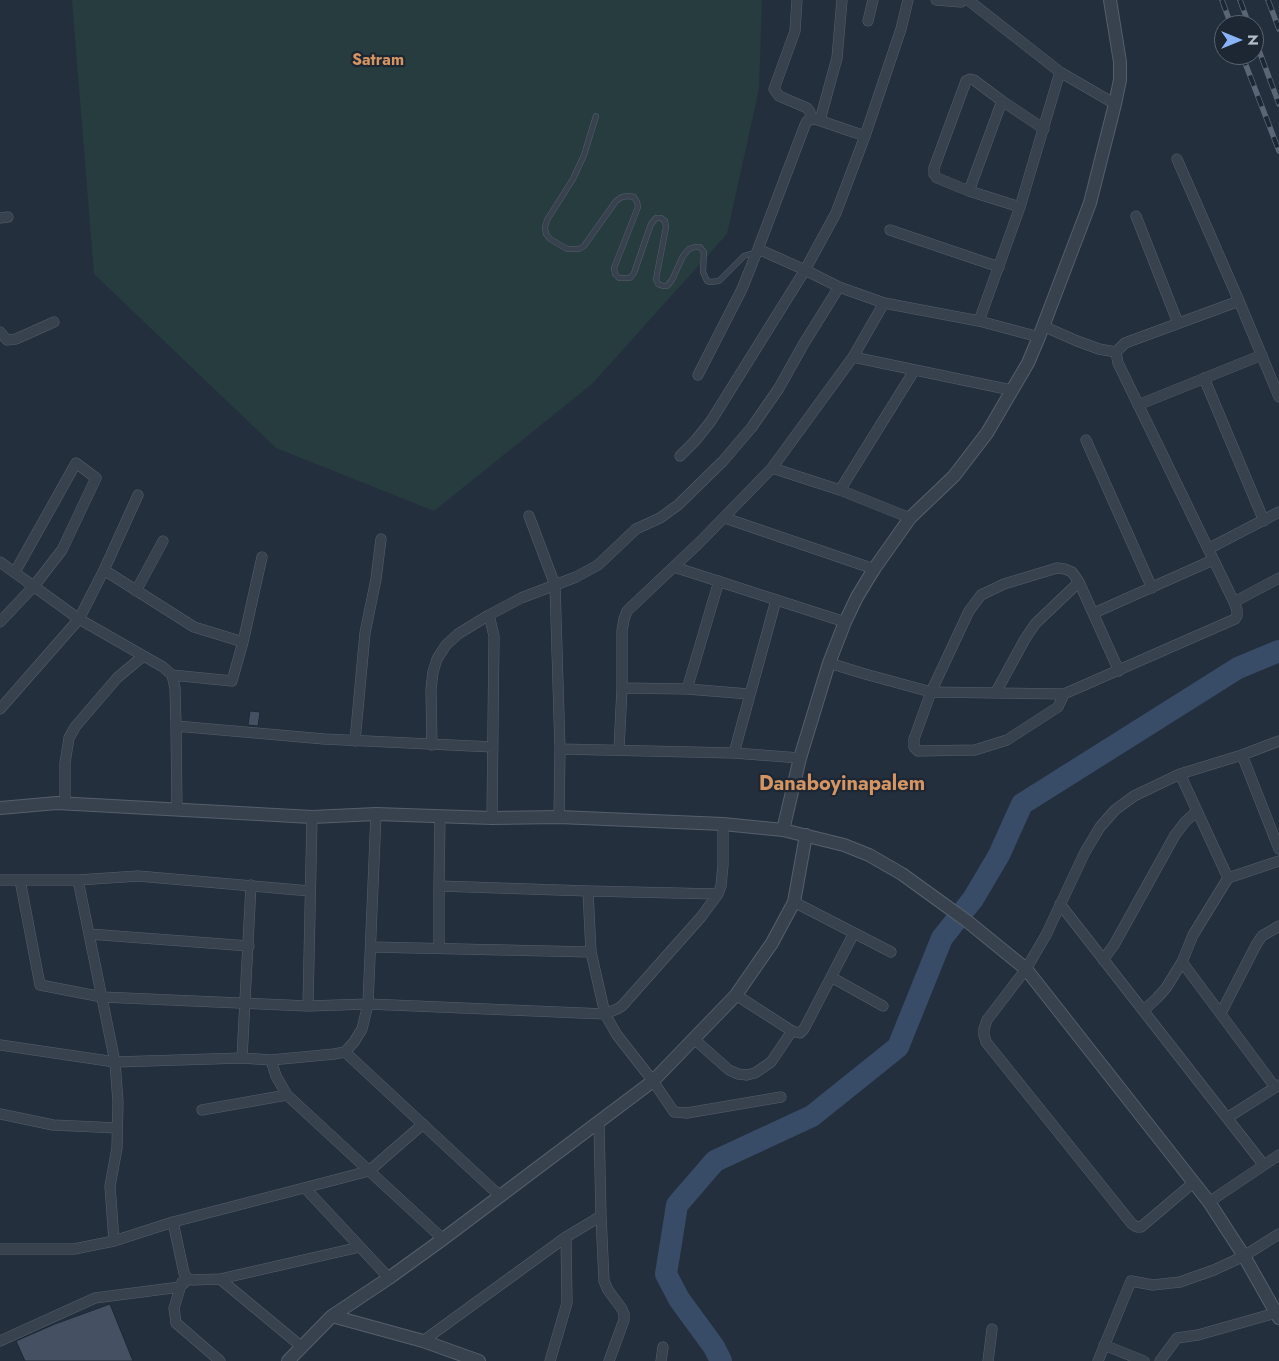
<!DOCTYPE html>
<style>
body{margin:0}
#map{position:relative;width:1279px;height:1361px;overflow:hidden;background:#242f3e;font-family:Jost,sans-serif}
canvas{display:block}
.north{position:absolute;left:1214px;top:15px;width:50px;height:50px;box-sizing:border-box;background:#1d2633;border:1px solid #59626f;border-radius:50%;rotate:90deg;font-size:14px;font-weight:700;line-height:20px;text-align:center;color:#b4bcc9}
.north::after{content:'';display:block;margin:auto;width:18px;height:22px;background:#8ab4f8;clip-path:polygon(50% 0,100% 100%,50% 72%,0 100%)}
</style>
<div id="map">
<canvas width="1279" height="1361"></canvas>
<div class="north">N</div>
</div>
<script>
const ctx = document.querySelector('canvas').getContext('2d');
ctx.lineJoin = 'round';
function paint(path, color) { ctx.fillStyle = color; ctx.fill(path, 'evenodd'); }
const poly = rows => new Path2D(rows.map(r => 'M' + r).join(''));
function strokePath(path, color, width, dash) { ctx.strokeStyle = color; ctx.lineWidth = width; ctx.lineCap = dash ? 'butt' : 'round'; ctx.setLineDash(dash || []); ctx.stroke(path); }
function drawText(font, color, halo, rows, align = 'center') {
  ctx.font = font + ' Jost,sans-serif'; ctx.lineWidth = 4.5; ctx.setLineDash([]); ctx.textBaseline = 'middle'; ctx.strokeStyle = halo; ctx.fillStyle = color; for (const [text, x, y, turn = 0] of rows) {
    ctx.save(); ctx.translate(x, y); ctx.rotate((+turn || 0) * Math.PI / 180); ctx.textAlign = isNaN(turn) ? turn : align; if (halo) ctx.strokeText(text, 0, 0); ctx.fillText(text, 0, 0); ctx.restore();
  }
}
const green = poly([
 [72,0,762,0,759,89,727,234,592,384,434,511,276,448,94,274]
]);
const river = poly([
 [721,1361,714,1347,679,1299,666,1274,677,1205,715,1161,812,1116,898,1047,942,938,973,899,999,855,1022,804,1238,668,1279,651]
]);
const building = poly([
 [250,711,260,712,258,726,248,725,250,711],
 [110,1304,133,1361,25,1361,16,1341,55,1324,110,1304]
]);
const service = poly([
 [596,116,584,155,573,179,547,220,545,227,546,234,550,239,567,249,579,249,584,246,616,201,622,197,628,196,634,197,637,202,638,207,614,268,615,274,619,278,630,278,634,273,651,224,656,218,661,218,665,221,666,227,656,279,658,284,663,286,667,286,672,280,683,256,689,249,695,247,700,247,704,252,703,272,707,281,711,282,719,281,744,256,750,254,755,255]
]);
const minor = poly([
 [797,0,795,31,774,89,779,96,807,108,810,112,811,119],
 [908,0,901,29,865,136,836,213,805,270,839,287,884,303,979,321],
 [936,0,961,2],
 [968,0,1060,72],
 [868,21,873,0],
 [820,120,837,58,842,0],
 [1177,159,1239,301,1279,397],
 [969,191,1002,101],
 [1020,207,969,191,937,178,934,174,934,168,966,81,970,79,974,80,1002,101,1044,129],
 [1136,216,1178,323],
 [0,218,8,217],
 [890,230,999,267],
 [0,332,7,340,16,339,54,322],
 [1039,337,979,321,1020,207,1060,72,1115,104],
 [1116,352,1125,343,1239,301],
 [853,357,1011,390],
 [698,375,742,289,758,249],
 [1204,378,1264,521],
 [1138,405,1262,355],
 [1086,440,1152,588],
 [680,456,695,441,711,421,805,270,758,249,805,125,807,121,815,119,865,136],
 [772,468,840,490,910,518],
 [840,490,914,371],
 [529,516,555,585,560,749,559,817],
 [725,518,874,569],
 [1208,549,1279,512],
 [0,562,79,619,163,667,172,675,175,688,176,726,177,810],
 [674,567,845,622],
 [104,570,194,627,243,642],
 [136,591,163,541],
 [1234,602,1279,578],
 [1094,613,1213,560],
 [489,615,494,636,492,818],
 [0,622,34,586,62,550,96,478,76,463,15,572],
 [829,663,865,674,931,692,1064,694,1235,619,1237,616,1237,610,1234,602,1118,363,1116,352,1099,349,1077,341,1043,326],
 [172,675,232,681,243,642,262,557],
 [622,688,687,689,719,581],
 [687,689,749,694],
 [996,692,1025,639,1035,624,1079,582,1119,671],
 [1064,694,1058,707,1007,740,975,750,918,751,914,747,914,739,931,692,969,611,981,595,1004,584,1057,568,1065,569,1072,572,1079,582],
 [0,709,79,619,104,570,138,495],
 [176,726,324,739,493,747],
 [355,741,365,633,376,579,381,539],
 [432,745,431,689,433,672,437,659,446,645,458,634,489,615,521,598,576,577,598,565,636,529,660,518,678,505,723,461,752,427,779,388,803,345,839,287],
 [560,749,734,753,800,758],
 [619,750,622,688,622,631,624,619,627,611,700,542,772,468,853,357,884,303],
 [734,753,776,600],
 [1242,755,1279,849],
 [1180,774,1228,878,1193,935,1182,962],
 [65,804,65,763,69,738,75,727,117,678,142,657],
 [440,816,439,886,588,891,718,894,721,886,723,865,723,824],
 [1228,878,1279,861],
 [0,880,78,880,138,876,310,891],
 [20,880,40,985,102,997,308,1006,312,817],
 [78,880,115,1062,118,1102,117,1148,110,1186,114,1241],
 [588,891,591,952],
 [718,894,701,917,622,1006,617,1009,605,1014,617,1035,653,1081,674,1112,687,1113,781,1097],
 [794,902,891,952],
 [1060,904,1263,1164],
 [89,934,249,946],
 [439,948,439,886],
 [1103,960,1114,945,1175,835,1185,822,1197,811],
 [831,977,883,1006],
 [736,995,792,1031,800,1033,804,1029,854,933],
 [308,1006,368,1004,605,1014,591,952,371,947],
 [1144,1010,1157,998,1166,988,1182,962,1275,1087],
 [1221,1013,1256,945,1262,936,1279,926],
 [694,1039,729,1070,738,1074,747,1075,755,1073,771,1062,792,1031],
 [0,1045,115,1062,242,1058,271,1060,334,1054,345,1052,354,1042,362,1029,368,1004,376,814],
 [345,1052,500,1196],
 [242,1058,251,885],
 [271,1060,276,1076,287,1095,443,1239],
 [202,1110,287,1095],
 [0,1114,53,1125,117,1128],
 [1227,1118,1279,1085],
 [1193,1183,1141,1227,1137,1227,1132,1224,986,1042,984,1035,984,1029,987,1020,1026,969,1046,935,1085,852,1100,827,1115,810,1134,796,1180,774,1242,755,1279,741],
 [305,1188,389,1278],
 [1209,1202,1279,1155],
 [601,1216,604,1281,608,1290,622,1309,624,1314,624,1320,609,1361],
 [173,1222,184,1273,188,1279,192,1280,220,1279,360,1247],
 [0,1249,74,1249,114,1241,173,1222,369,1171,423,1124],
 [220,1279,302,1347],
 [182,1282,174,1308,176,1323,220,1361],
 [0,1341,95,1298,180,1287,188,1279],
 [423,1341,566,1237,601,1216,599,1123],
 [1104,1345,1144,1361],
 [550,1361,567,1303,566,1237],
 [661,1361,663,1347],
 [988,1361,992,1329],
 [1098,1361,1131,1281,1153,1285,1180,1282,1214,1270,1244,1256,1279,1234],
 [1160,1361,1177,1338,1198,1335,1279,1312]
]);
const tertiary = poly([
 [0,808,57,803,312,817,376,814,492,818,559,817,723,824,783,830,844,845,869,855,902,874,967,921,1026,969,1209,1202,1244,1256,1279,1318],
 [783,830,800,758,829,663,845,622,857,597,874,569,910,518,954,476,987,433,1028,363,1039,337,1090,203,1115,104,1120,80,1120,62,1110,0],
 [332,1316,423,1341,479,1361],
 [288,1361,332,1316,389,1278,443,1239,653,1081,736,995,772,943,794,902,806,835]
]);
const rail = poly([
 [1222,0,1231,25],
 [1240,0,1249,25],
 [1268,0,1279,29],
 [1254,37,1279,104],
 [1242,55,1279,151]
]);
const neighbourhoodNames = [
 ["Satram",378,61]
];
const districtNames = [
 ["Danaboyinapalem",842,785]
];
paint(green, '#263c3f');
strokePath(river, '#394c67', 22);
paint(building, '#455162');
strokePath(building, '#1f2835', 1);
strokePath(service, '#565f6c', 6);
strokePath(minor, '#565f6c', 11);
strokePath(tertiary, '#565f6c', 14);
strokePath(service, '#38414e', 5);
strokePath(minor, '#38414e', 10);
strokePath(tertiary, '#38414e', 12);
strokePath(rail, '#5a6575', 5.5);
strokePath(rail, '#1d2633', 4, [11]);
drawText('bold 16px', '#d59563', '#1d2633', neighbourhoodNames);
drawText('bold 20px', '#d59563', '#1d2633', districtNames);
</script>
